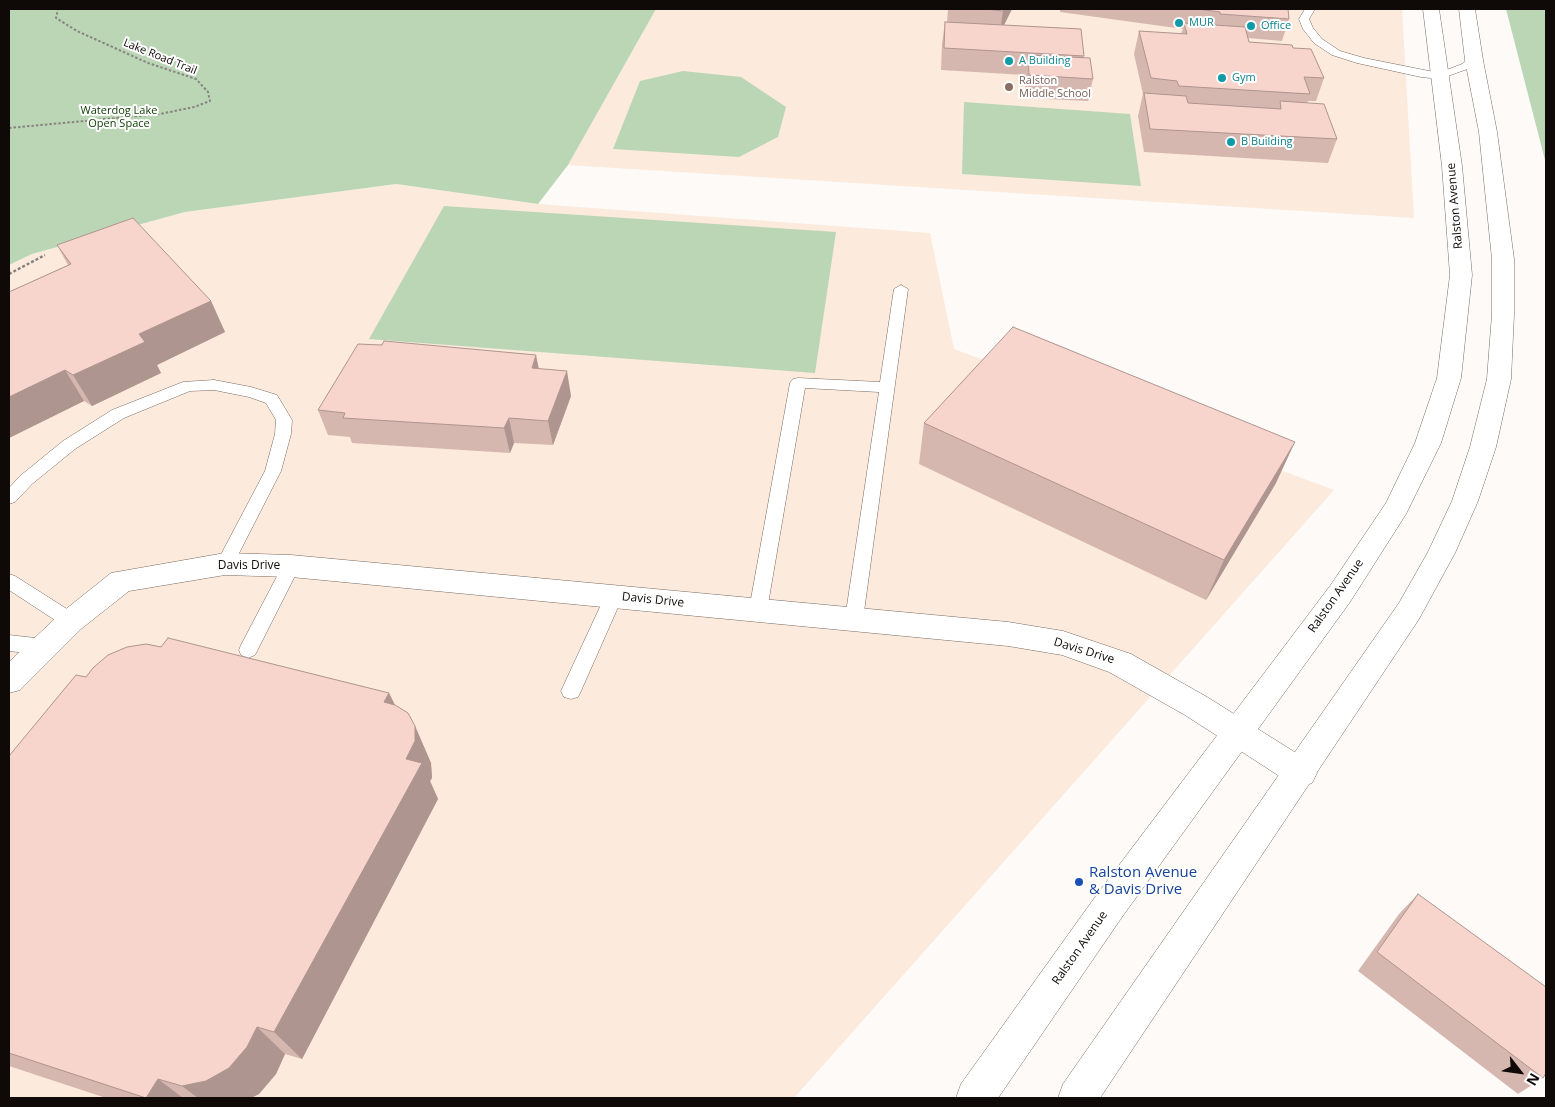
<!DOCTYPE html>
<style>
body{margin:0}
#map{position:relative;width:1555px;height:1107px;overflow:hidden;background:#fdfaf8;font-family:"Open Sans",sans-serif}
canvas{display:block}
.frame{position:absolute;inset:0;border:10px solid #0f0a07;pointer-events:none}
.north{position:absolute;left:1495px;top:1047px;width:50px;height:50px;-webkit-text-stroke:4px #fff;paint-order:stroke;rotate:120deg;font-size:14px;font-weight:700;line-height:20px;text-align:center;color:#0f0a07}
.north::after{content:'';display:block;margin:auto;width:18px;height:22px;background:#0f0a07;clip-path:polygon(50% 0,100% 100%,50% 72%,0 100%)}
</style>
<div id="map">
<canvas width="1555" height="1107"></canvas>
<div class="frame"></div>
<div class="north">N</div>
</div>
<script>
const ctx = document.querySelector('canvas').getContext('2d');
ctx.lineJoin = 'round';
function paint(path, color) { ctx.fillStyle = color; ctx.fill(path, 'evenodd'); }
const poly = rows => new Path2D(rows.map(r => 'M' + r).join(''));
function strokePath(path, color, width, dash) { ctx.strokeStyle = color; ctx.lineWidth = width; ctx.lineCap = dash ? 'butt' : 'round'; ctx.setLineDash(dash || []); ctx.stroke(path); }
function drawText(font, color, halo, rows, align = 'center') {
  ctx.font = font + ' "Open Sans",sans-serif'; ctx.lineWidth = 4; ctx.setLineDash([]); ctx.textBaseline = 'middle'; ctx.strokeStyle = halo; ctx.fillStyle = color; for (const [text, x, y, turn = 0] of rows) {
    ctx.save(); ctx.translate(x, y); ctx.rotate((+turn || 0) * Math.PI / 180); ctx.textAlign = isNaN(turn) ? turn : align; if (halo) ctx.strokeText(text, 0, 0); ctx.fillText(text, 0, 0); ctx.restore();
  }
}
const built = poly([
 [656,9,1402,9,1414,218,568,165],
 [396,184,538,204,930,233,954,349,1334,490,794,1098,9,1098,9,265,32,254,185,212]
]);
const green = poly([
 [9,9,656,9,568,165,538,204,396,184,185,212,32,254,9,265],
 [1506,9,1546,9,1546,164],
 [683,71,741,77,786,107,778,137,739,157,613,149,640,81],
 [964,102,1130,114,1141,186,962,174],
 [444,206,836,232,815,373,369,339]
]);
const pathFar1 = poly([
 [9,128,160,114,194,107,210,101,208,92,196,79,148,63,77,31,56,18,58,9]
]);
const path = poly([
 [9,274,45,255]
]);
const service = poly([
 [1305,9,1315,9,1309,19,1313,28,1322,39,1340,51,1364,58,1439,73,1462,64,1470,58,1474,57,1479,60,1470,68,1440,79,1421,77,1357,63,1332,55,1314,43,1303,29,1299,19,1305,9],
 [901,285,908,289,863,619,860,624,854,626,848,624,845,619,879,392,805,388,767,610,764,615,758,617,752,615,749,610,790,383,793,379,798,378,880,382,894,289,901,285],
 [214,380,251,387,277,395,292,420,291,434,281,471,231,569,225,571,219,569,216,564,265,471,275,434,276,420,266,403,249,397,214,390,190,391,124,418,75,449,32,484,15,502,9,504,9,488,20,476,63,441,112,410,183,382,214,380],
 [291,559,297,561,300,566,255,655,248,658,241,655,239,650,241,645,285,561,291,559],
 [9,574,15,576,78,616,80,621,78,626,71,628,64,626,9,590,9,574],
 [614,589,620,591,623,596,581,691,578,697,571,699,564,697,561,691,605,596,608,591,614,589],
 [9,635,44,639,51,642,53,647,51,652,44,655,9,651,9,635]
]);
const minor = poly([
 [225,553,291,555,1008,622,1063,631,1131,654,1207,697,1312,763,1317,773,1312,783,1301,787,1290,783,1185,715,1109,672,1062,655,1008,646,291,577,225,575,129,591,81,629,20,690,9,693,9,662,61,613,111,573,225,553]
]);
const secondary = poly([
 [1423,9,1439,9,1462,166,1472,275,1461,378,1441,443,1406,514,1350,602,1122,917,998,1098,956,1098,961,1084,1098,893,1330,586,1386,503,1415,443,1437,378,1450,275,1442,166,1423,9],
 [1459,9,1475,9,1483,60,1497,132,1514,259,1514,314,1511,379,1496,447,1478,501,1455,553,1419,619,1100,1098,1058,1098,1063,1084,1399,603,1428,552,1452,501,1470,447,1487,379,1492,314,1492,259,1479,132,1465,60,1459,9]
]);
const wall = poly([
 [948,9,1012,9,1004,25,1084,56,1083,57,1093,79,1088,101,1025,98,1025,75,941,70,942,44,945,22,947,23],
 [1060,9,1288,9,1289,19,1282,41,1248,38,1249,42,1293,48,1324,78,1316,101,1308,101,1307,103,1337,139,1328,163,1144,152,1138,116,1143,94,1134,54,1139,31,1181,34,1183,29,1060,12],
 [57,245,211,301,225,332,157,365,161,373,92,406,84,401,9,438,9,292,68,265],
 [539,369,571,396,553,445,514,443,510,453,352,443,350,437,328,435,318,410],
 [924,423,1276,483,1206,600,919,464],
 [86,677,389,693,395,705,415,726,431,763,432,778,430,781,438,799,302,1059,285,1054,276,1074,259,1094,251,1098,106,1098,9,1066,9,756],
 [1418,894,1543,1078,1518,1094,1358,971,1399,914]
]);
const shadedWall = poly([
 [1005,9,1012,9,1000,33,1003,11],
 [211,301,225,332,157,365,161,373,92,406,73,375,139,334],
 [536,355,541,379,532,368],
 [65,370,84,401,9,438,9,397],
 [567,371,571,396,553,445,548,421],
 [509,418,514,443,510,453,504,428],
 [1295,442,1276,483,1206,600,1224,560],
 [389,693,407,730,384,702],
 [415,726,431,763,432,778,430,781,438,799,302,1059,274,1032,406,759],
 [257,1027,285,1054,276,1074,259,1094,251,1098,198,1098,182,1086],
 [158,1079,183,1098,146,1098]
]);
const building = poly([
 [986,9,1005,9,1003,11,986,9],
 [1198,9,1288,9,1289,19,1220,14,1220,12,1198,9],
 [945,22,1081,29,1084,56,944,48,945,22],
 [1184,23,1245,27,1249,42,1292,45,1293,48,1311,49,1324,78,1304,77,1310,94,1179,86,1177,81,1151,78,1139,31,1187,34,1184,23],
 [1028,55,1090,58,1093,79,1029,75,1028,55],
 [1144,93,1186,96,1188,103,1281,109,1280,101,1324,104,1337,139,1150,129,1144,93],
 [133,218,211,301,139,334,145,342,73,375,65,370,9,397,9,292,71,264,57,245,133,218],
 [1013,327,1295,442,1224,560,924,423,1013,327],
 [384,341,536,355,532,368,567,371,548,421,509,418,504,428,343,418,345,413,318,410,358,344,382,345,384,341],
 [168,638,389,693,384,702,395,705,408,713,415,726,415,741,406,759,422,763,274,1032,257,1027,247,1047,229,1068,206,1081,182,1086,158,1079,146,1098,9,1053,9,756,76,675,86,677,93,668,108,655,127,647,146,644,161,647,168,638],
 [1418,894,1546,987,1546,1073,1543,1078,1377,952,1418,894]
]);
const markers = [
 [1179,23,5,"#0f9aa8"],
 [1251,26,5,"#0f9aa8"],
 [1009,61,5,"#0f9aa8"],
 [1222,78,5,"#0f9aa8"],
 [1009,87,5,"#8d6e63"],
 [1231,142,5,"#0f9aa8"],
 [1079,882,5,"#1a4fb4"]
];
const farCulturenames = [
 ["MUR",1189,23],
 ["Office",1261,26],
 ["A Building",1019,61],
 ["Gym",1232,78],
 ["B Building",1241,142]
];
const farStreetnames = [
 ["Lake Road Trail",160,57,22]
];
const farEducationnames = [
 ["Ralston",1019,81],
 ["Middle School",1019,94]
];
const farParknames = [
 ["Waterdog Lake",119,111],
 ["Open Space",119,124]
];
const streetNames = [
 ["Ralston Avenue",1455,206,-95],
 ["Davis Drive",249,566],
 ["Ralston Avenue",1336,596,-55],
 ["Davis Drive",653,600,6],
 ["Davis Drive",1084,651,17],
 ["Ralston Avenue",1080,948,-55]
];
const nearTransitnames = [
 ["Ralston Avenue",1089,873],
 ["& Davis Drive",1089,890]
];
paint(built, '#fceadd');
paint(green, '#bbd6b5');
strokePath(service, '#796b61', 1);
strokePath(minor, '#796b61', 1);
strokePath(secondary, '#796b61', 1);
strokePath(pathFar1, '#878381', 2, [2.5, 2]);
strokePath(path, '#878381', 2.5, [3, 2]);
paint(service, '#fff');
paint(minor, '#fff');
paint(secondary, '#fff');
paint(wall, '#d5b7af');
paint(shadedWall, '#ae958f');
paint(building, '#f8d5cc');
strokePath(building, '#ae958f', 1);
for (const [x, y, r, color] of markers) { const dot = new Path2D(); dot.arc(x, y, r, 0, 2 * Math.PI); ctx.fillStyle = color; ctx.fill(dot); strokePath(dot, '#fff', 2); }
drawText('11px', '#0d838f', '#fff', farCulturenames, 'left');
drawText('11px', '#0f0a07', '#fff', farStreetnames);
drawText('11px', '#785e54', '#fff', farEducationnames, 'left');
drawText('11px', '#124005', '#fff', farParknames);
drawText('12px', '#0f0a07', '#fff', streetNames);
drawText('15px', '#164399', '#fff', nearTransitnames, 'left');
</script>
